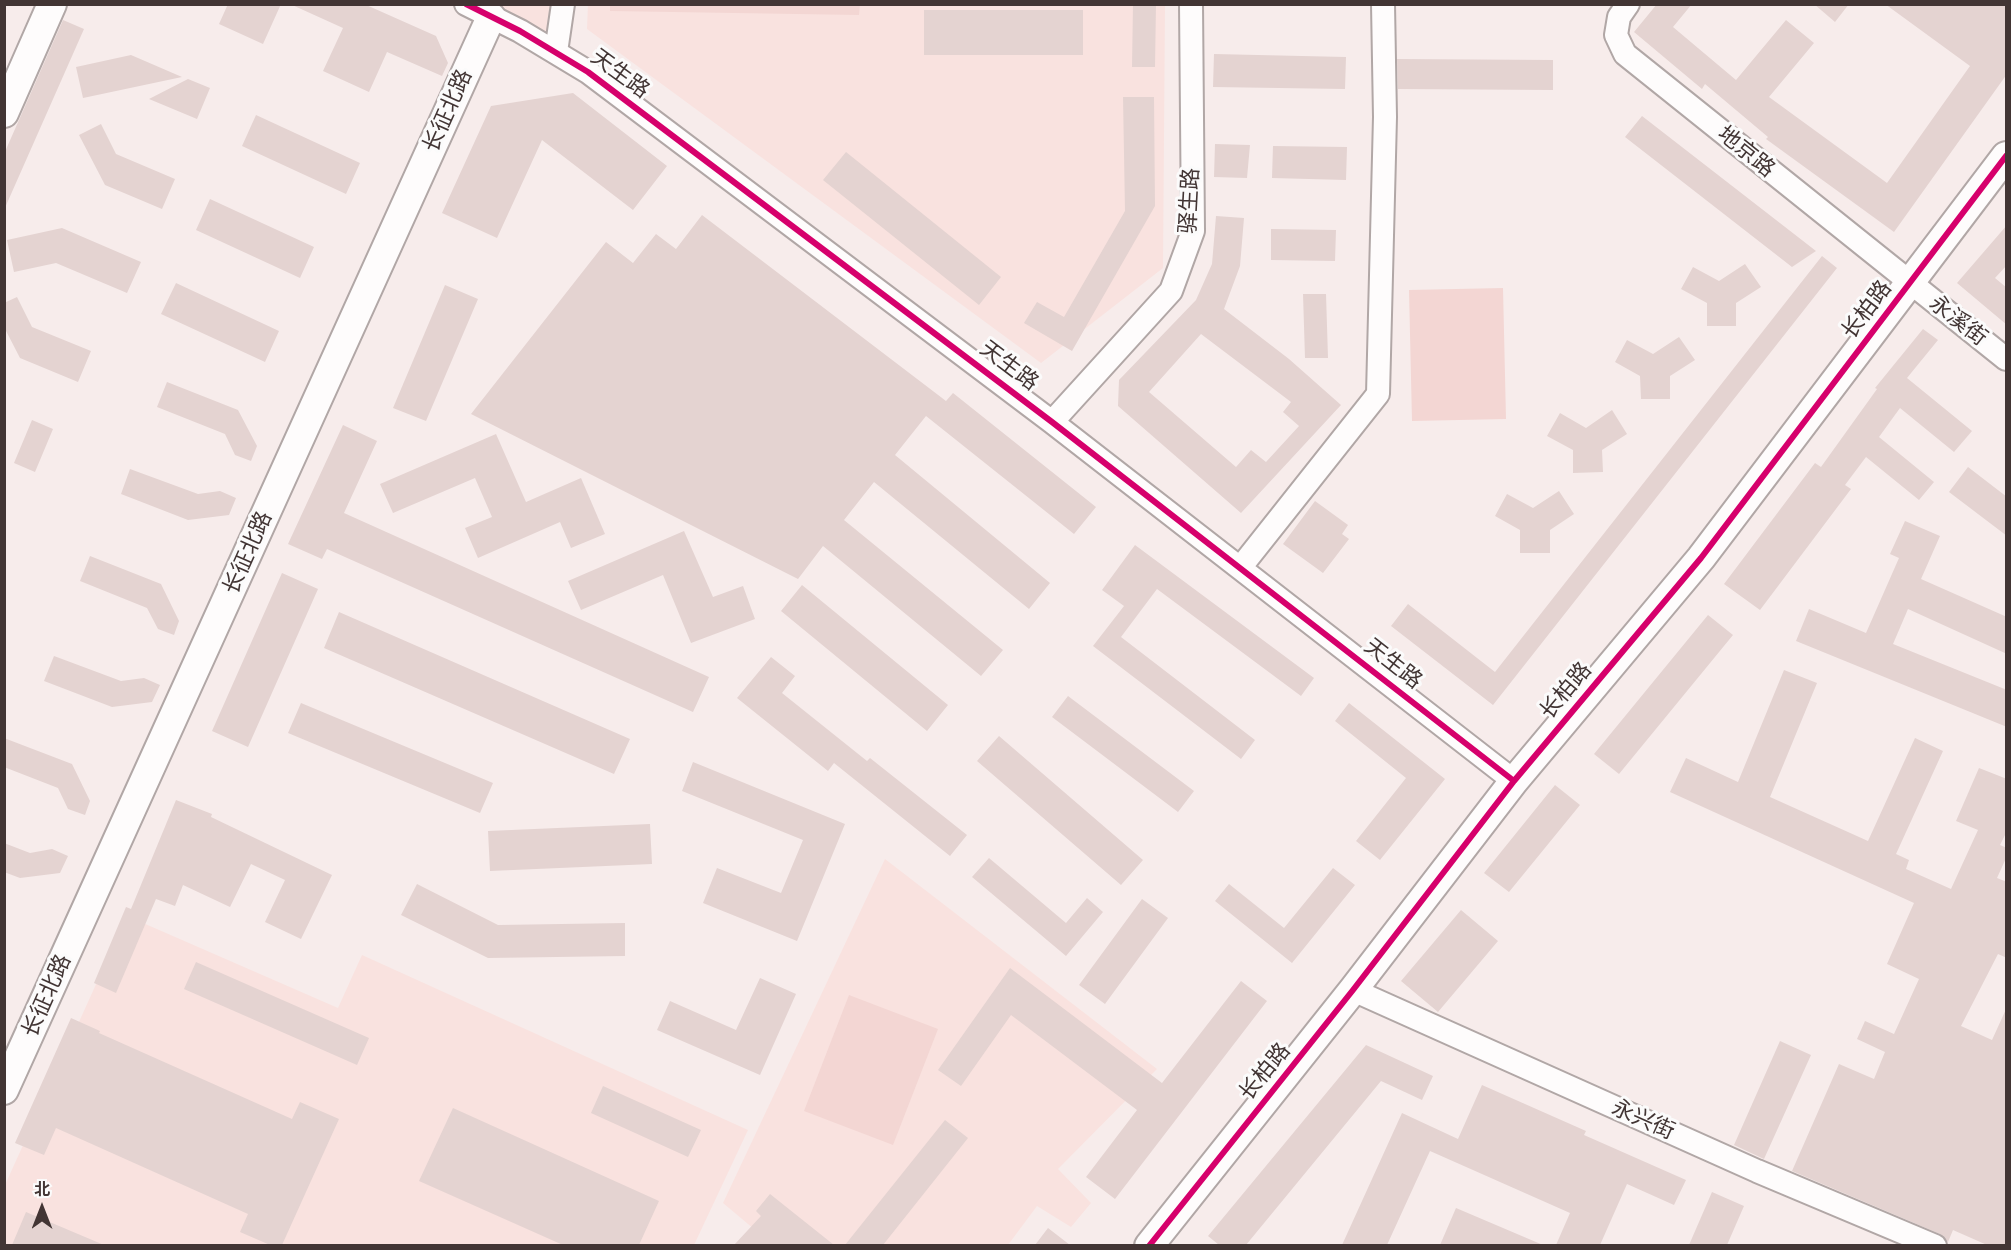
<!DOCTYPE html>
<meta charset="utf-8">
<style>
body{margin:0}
#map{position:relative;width:2011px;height:1250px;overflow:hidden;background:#f7eceb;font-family:Figtree,"Noto Sans SC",sans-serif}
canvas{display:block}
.frame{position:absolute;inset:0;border:6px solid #423534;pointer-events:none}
.north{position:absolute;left:12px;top:1178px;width:60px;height:60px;-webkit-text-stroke:4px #fbfbfb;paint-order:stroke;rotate:0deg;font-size:16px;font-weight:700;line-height:24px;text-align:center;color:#423534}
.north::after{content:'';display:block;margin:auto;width:21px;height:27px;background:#423534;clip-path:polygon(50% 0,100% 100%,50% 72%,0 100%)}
</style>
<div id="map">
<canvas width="2011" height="1250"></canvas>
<div class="frame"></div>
<div class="north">北</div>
</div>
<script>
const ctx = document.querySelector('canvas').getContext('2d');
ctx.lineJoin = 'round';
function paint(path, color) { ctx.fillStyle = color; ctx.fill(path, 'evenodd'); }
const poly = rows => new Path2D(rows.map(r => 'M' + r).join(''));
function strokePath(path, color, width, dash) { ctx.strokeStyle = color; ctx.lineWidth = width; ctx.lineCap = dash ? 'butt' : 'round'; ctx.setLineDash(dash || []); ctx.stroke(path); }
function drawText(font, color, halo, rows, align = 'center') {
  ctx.font = font + ' Figtree,"Noto Sans SC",sans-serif'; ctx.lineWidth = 6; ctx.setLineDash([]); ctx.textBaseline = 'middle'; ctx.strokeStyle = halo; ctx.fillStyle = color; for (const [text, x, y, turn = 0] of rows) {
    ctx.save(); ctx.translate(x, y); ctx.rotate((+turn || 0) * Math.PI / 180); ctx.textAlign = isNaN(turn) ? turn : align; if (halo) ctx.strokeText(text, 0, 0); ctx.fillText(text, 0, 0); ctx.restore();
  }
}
const built = poly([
 [588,4,1165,5,1163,268,1041,363,587,29],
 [490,5,559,5,558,38],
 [885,859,1157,1069,1058,1169,1091,1203,1071,1227,1037,1206,1008,1245,773,1245,723,1203],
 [127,916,338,1008,362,955,748,1130,694,1245,5,1246,5,1185]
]);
const green = poly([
 [610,4,860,4,859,15,610,11],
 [1503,288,1506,419,1412,421,1409,290],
 [849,995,938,1029,893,1145,804,1111]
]);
const building = poly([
 [228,4,281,4,263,44,219,24],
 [290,4,364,4,436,36,448,63,442,76,387,52,369,92,323,71,343,28],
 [1133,4,1156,4,1155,67,1132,67],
 [1657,4,1692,4,1673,27,1736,80,1786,20,1814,43,1769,97,1887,183,1970,66,1885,4,2007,4,2007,74,1894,232,1766,139,1768,137,1705,84,1702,89,1634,32],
 [1814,4,1849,4,1835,22],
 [924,10,1083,10,1083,55,924,55],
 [63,20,84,29,4,210,4,154],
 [1214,54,1346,57,1345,89,1213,87],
 [131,55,182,77,83,98,76,67],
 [1397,59,1553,60,1553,90,1398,89],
 [188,79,210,88,197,119,149,99],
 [573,93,667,166,633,210,542,140,497,238,442,213,491,106],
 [1123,97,1154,97,1155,206,1072,351,1024,323,1037,302,1064,317,1125,211],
 [256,115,360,163,346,194,242,146],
 [1642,116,1816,251,1792,267,1625,137],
 [101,124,116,154,175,179,162,209,105,185,79,135],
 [1215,144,1250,145,1247,178,1214,177],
 [1273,146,1347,147,1346,180,1272,178],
 [846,152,1001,277,979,305,823,180],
 [210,199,314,247,300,278,196,230],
 [702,215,946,401,953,393,1096,507,1074,534,926,416,895,455,1050,583,1029,609,874,482,844,520,1003,650,981,676,823,546,798,579,471,414,606,242,633,263,656,234,676,249],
 [1216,216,1244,218,1240,266,1224,309,1289,359,1341,405,1241,513,1118,406,1119,380,1196,300,1212,264],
 [1201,334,1291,402,1283,412,1299,426,1266,462,1251,450,1236,467,1149,392],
 [2007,225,2007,265,1995,278,2007,288,2007,325,1957,283],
 [62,228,141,262,127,293,56,263,14,272,7,240],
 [1271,229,1336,230,1335,261,1271,260],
 [1822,256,1837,268,1493,705,1391,626,1408,604,1495,672],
 [1745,264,1761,287,1736,303,1736,326,1707,326,1707,303,1681,289,1693,267,1719,281],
 [176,283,279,331,265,362,161,314],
 [445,285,478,299,426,421,393,408],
 [1303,294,1326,294,1328,358,1305,358],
 [17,297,32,327,91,351,78,382,20,358,4,327,4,303],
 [1923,329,1938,340,1907,378,1972,431,1954,452,1900,408,1879,437,1934,482,1919,500,1866,457,1845,485,1851,489,1760,610,1724,584,1815,463,1821,467,1877,389,1875,388],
 [1679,337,1695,360,1670,376,1670,399,1641,399,1640,376,1615,362,1627,340,1653,354],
 [167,382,238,410,257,446,251,461,235,455,225,434,157,407],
 [1612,410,1627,434,1602,450,1603,472,1573,473,1573,450,1547,436,1560,413,1586,428],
 [32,420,53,429,35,472,14,463],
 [343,425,377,441,344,513,709,677,693,712,327,549,322,559,288,544],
 [496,434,526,502,581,478,605,534,571,548,560,522,478,558,465,528,492,517,475,478,393,513,380,484],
 [1968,467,2007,497,2007,536,1949,492],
 [130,469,198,494,220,491,236,498,229,515,188,520,121,494],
 [1559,491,1574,514,1550,530,1550,553,1520,553,1520,530,1495,516,1507,494,1533,508],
 [1315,501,1348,525,1342,534,1349,539,1323,573,1283,544],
 [1905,521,1940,536,1921,579,2007,617,2007,654,1908,609,1893,644,2007,690,2007,727,1796,641,1809,609,1866,633,1899,558,1890,554],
 [684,531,713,597,743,586,755,619,691,643,663,575,581,610,568,581],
 [1135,545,1314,678,1301,696,1157,589,1121,637,1255,740,1241,759,1093,646,1124,606,1102,590],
 [90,556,161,584,179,621,174,635,158,629,147,608,80,581],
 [282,573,318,589,248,747,212,731],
 [802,585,948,705,927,731,781,611],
 [339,612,630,739,614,774,324,648],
 [1708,615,1733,635,1619,774,1594,754],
 [54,656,121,681,144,678,160,685,152,702,112,707,44,681],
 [771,657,795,676,782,693,867,761,870,758,967,835,950,856,834,763,828,771,737,698],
 [1784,670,1817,683,1770,797,1868,841,1915,738,1943,751,1896,854,1909,860,1906,869,1951,889,1978,830,1956,821,1979,768,2007,779,2007,831,2000,845,2007,848,2007,856,1997,878,2007,882,2007,958,1998,954,1961,1026,1992,1040,2007,1007,2007,1245,1987,1245,1953,1230,1948,1242,1940,1234,1792,1171,1839,1064,1874,1079,1885,1052,1857,1039,1865,1021,1894,1034,1919,979,1887,964,1914,903,1670,792,1686,758,1738,782],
 [1068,696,1194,791,1178,812,1052,717],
 [301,703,493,783,480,813,288,733],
 [1349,703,1445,779,1380,860,1356,841,1406,778,1335,721],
 [999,736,1143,860,1121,885,977,761],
 [4,738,72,764,90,801,85,815,68,809,58,788,4,767],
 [693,762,845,824,797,941,703,903,717,868,781,893,803,840,682,791],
 [1555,785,1580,805,1509,892,1484,873],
 [176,800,212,814,211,817,332,875,301,939,265,922,285,880,251,864,230,907,183,885,175,906,156,899,116,993,94,983,126,907,131,909],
 [650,824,652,864,490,871,488,831],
 [4,843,30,853,52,849,68,856,60,873,20,878,4,872],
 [989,858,1066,923,1087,898,1103,912,1066,956,972,877],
 [1333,868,1355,885,1292,963,1215,901,1229,884,1284,928],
 [417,884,498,925,625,923,625,956,488,958,401,915],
 [1142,899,1168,918,1105,1004,1079,985],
 [1461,910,1498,941,1438,1012,1401,981],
 [196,962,369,1038,357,1065,184,989],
 [1010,968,1162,1083,1241,981,1267,1001,1115,1199,1086,1177,1137,1110,1011,1015,961,1086,938,1070],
 [760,978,796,994,760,1075,657,1030,670,1001,736,1030],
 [71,1018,100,1031,99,1033,292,1119,300,1102,339,1119,282,1245,270,1245,240,1232,248,1214,56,1128,44,1155,15,1143],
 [1780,1041,1811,1055,1764,1159,1734,1145],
 [1366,1045,1433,1076,1422,1100,1381,1081,1246,1245,1219,1245,1208,1236],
 [1482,1085,1586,1131,1584,1135,1686,1180,1674,1205,1627,1184,1600,1245,1556,1245,1570,1213,1430,1151,1387,1245,1342,1245,1402,1113,1458,1139],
 [603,1086,701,1130,688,1157,591,1113],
 [453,1108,659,1201,639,1245,563,1245,419,1181],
 [945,1120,968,1138,883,1245,845,1245],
 [1712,1192,1744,1206,1727,1245,1689,1245],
 [770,1194,834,1245,734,1245,761,1216,756,1211],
 [1456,1208,1543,1245,1440,1245],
 [26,1212,104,1245,12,1245],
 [1048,1228,1070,1245,1035,1245]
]);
const minor = poly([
 [466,4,520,31,588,72,1052,422,1514,781],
 [1628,4,1619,17,1616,35,1625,54,2006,359],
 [556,52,563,4],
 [1052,422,1171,291,1193,231,1191,4],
 [1240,568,1378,394,1385,117,1383,4],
 [1353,990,1757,1171,1935,1246]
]);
const tertiary = poly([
 [4,113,52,4],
 [4,1090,491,17],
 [1149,1246,1353,990,1514,781,1701,558,2006,156]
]);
const cycleway = poly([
 [466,4,520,31,588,72,1052,422,1514,781],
 [1149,1246,1353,990,1514,781,1701,558,2006,156]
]);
const streetNames = [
 ["天生路",620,74,36],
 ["长征北路",448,111,-66],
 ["地京路",1746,152,39],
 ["驿生路",1190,201,-87],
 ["长柏路",1867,310,-53],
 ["永溪街",1958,321,38],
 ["天生路",1009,366,37],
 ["长征北路",248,553,-66],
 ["天生路",1393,664,38],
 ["长柏路",1566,691,-50],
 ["长征北路",47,996,-66],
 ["长柏路",1265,1072,-51],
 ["永兴街",1643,1120,24]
];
paint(built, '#f9e2df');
paint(green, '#f3d6d3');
paint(building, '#e4d3d1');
strokePath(minor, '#b1a7a6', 26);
strokePath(tertiary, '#b1a7a6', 32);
strokePath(minor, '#fefcfc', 22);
strokePath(tertiary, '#fefcfc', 28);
strokePath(cycleway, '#d6006c', 6);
drawText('22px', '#423534', '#fbfbfb', streetNames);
</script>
